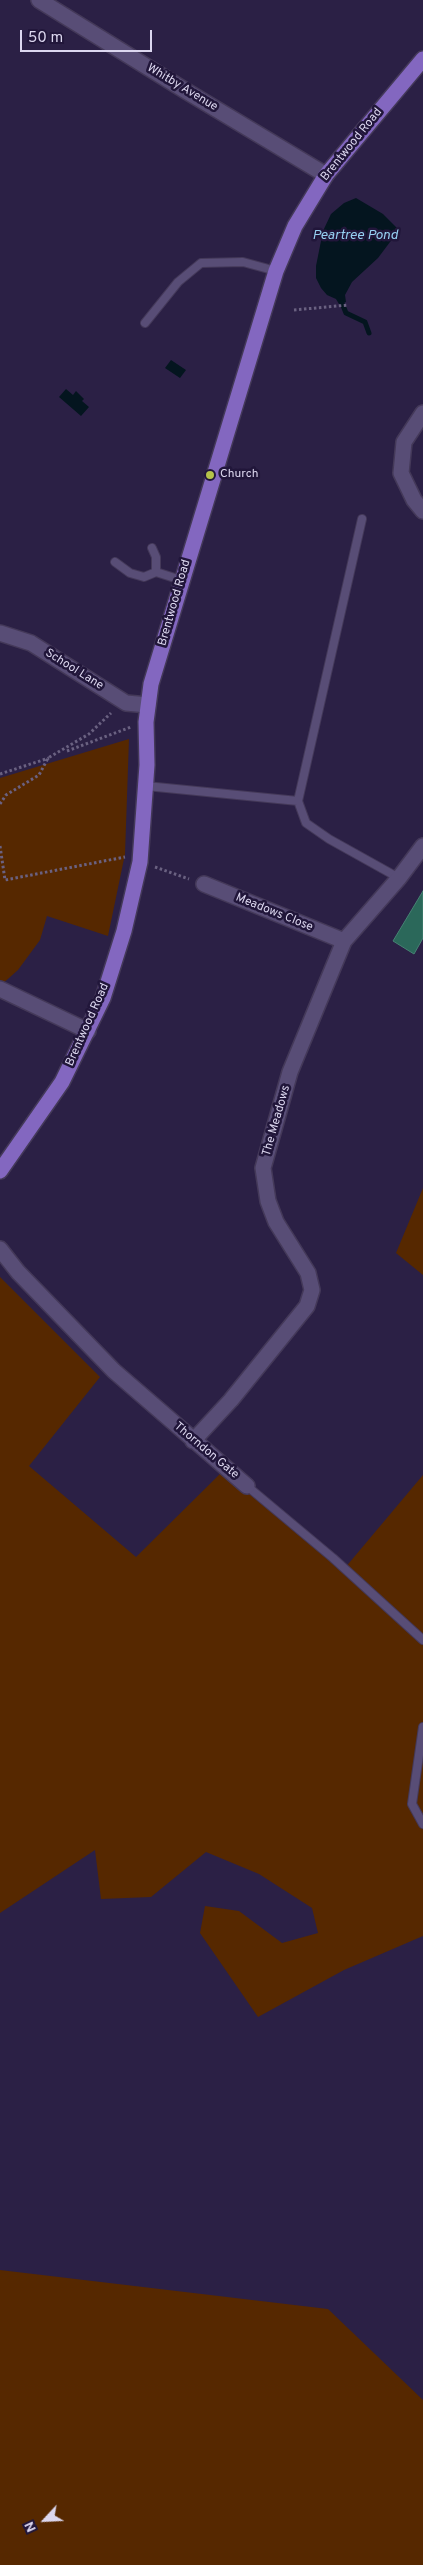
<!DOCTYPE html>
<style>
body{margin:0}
#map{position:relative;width:423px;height:2565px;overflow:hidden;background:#2b2045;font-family:Overpass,sans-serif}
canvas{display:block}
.north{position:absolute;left:20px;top:2495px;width:50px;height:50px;-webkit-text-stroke:4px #21163a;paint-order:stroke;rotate:245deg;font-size:14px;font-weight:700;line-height:20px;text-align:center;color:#dcd7ef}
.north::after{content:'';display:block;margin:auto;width:18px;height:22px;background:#dcd7ef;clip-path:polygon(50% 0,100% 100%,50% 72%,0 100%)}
.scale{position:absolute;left:20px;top:30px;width:132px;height:22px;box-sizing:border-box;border:2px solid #dcd7ef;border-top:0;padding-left:6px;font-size:15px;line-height:18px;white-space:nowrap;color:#dcd7ef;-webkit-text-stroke:4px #21163a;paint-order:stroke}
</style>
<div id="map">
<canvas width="423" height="2565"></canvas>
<div class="north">N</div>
<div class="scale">50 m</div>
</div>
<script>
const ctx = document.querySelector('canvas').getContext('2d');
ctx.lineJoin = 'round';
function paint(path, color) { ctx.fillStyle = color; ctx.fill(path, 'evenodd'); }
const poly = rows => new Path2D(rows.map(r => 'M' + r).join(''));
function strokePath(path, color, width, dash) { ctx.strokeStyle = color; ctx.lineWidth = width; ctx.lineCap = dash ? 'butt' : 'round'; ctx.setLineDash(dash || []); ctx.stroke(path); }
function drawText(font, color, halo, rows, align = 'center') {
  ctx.font = font + ' Overpass,sans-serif'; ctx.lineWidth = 5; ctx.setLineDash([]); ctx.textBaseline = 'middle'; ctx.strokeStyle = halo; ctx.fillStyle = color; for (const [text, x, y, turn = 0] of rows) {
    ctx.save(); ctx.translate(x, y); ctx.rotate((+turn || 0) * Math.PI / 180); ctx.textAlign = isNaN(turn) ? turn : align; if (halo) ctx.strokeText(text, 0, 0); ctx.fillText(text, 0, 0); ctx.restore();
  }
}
const green = poly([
 [129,739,125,854,108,936,47,916,40,940,18,970,0,986,0,778],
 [423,1188,423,1275,396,1253],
 [0,1277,100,1377,29,1466,136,1557,226,1468,344,1569,423,1475,423,1936,344,1970,258,2017,200,1933,205,1906,239,1911,282,1943,318,1933,312,1908,259,1874,206,1852,151,1897,101,1899,95,1850,0,1913],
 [0,2270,328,2309,423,2400,423,2565,0,2565]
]);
const water = poly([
 [356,198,383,214,397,228,393,238,378,258,352,282,345,295,346,302,339,304,336,299,327,295,321,288,316,278,316,266,323,231,331,214,344,203],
 [171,360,186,370,180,378,165,368],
 [66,389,73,395,76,391,84,399,82,401,89,407,81,416,59,397]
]);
const stream = poly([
 [342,303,346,313,365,322,369,333]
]);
const building = poly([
 [423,891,423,938,414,954,393,941,423,891]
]);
const path = poly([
 [294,310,348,305],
 [67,751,131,727],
 [0,774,49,758],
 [0,804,6,795,39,775,48,758,89,734,111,713],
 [0,846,5,880,125,857],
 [155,867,189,879]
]);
const lane = poly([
 [145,323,178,282,201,263,243,262,276,271],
 [362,519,298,801,306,823,329,839,399,878],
 [152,548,156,557,156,572],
 [115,562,130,573,144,577,156,572,181,580],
 [146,786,298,801],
 [247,1486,333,1558,423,1640],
 [423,1727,412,1804,423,1824]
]);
const street = poly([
 [39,0,186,91,326,175],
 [423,413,404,442,401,473,414,500,423,511],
 [0,633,31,643,126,703,148,705],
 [204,884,344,941],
 [0,989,88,1031],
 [0,1249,18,1272,114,1371,247,1486],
 [193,1441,231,1400,307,1306,312,1290,308,1273,276,1222,268,1201,263,1168,290,1072,344,941,399,878,423,846]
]);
const primary = poly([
 [0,1171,62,1082,103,998,124,931,140,862,147,765,146,722,151,684,276,271,295,226,326,175,423,59]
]);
const markers = [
 [210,475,5,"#b4c24a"]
];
const streetNames = [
 ["Whitby Avenue",182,88,31],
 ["Brentwood Road",352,145,-51],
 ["Brentwood Road",175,603,-74],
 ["School Lane",74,670,32],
 ["Meadows Close",274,913,22],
 ["Brentwood Road",88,1025,-66],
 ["The Meadows",277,1121,-74],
 ["Thorndon Gate",206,1451,40]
];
const poiNames = [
 ["Church",220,475]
];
const waterNames = [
 ["Peartree Pond",355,236]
];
paint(green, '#562800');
paint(water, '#04151f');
strokePath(stream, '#04151f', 5);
paint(building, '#2b685a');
strokePath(building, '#468273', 1);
strokePath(lane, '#443959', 10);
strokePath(street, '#443959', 18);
strokePath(primary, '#443959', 18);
strokePath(path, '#6a6181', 3, [2.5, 2.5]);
strokePath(lane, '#584d76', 8);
strokePath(street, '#584d76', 15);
strokePath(primary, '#8367c0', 15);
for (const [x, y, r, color] of markers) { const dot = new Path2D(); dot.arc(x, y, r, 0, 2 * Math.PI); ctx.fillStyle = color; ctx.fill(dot); strokePath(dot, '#21163a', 2); }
drawText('12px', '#dcd7ef', '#21163a', streetNames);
drawText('12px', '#dcd7ef', '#21163a', poiNames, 'left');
drawText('italic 14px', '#96cff1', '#21163a', waterNames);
</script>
